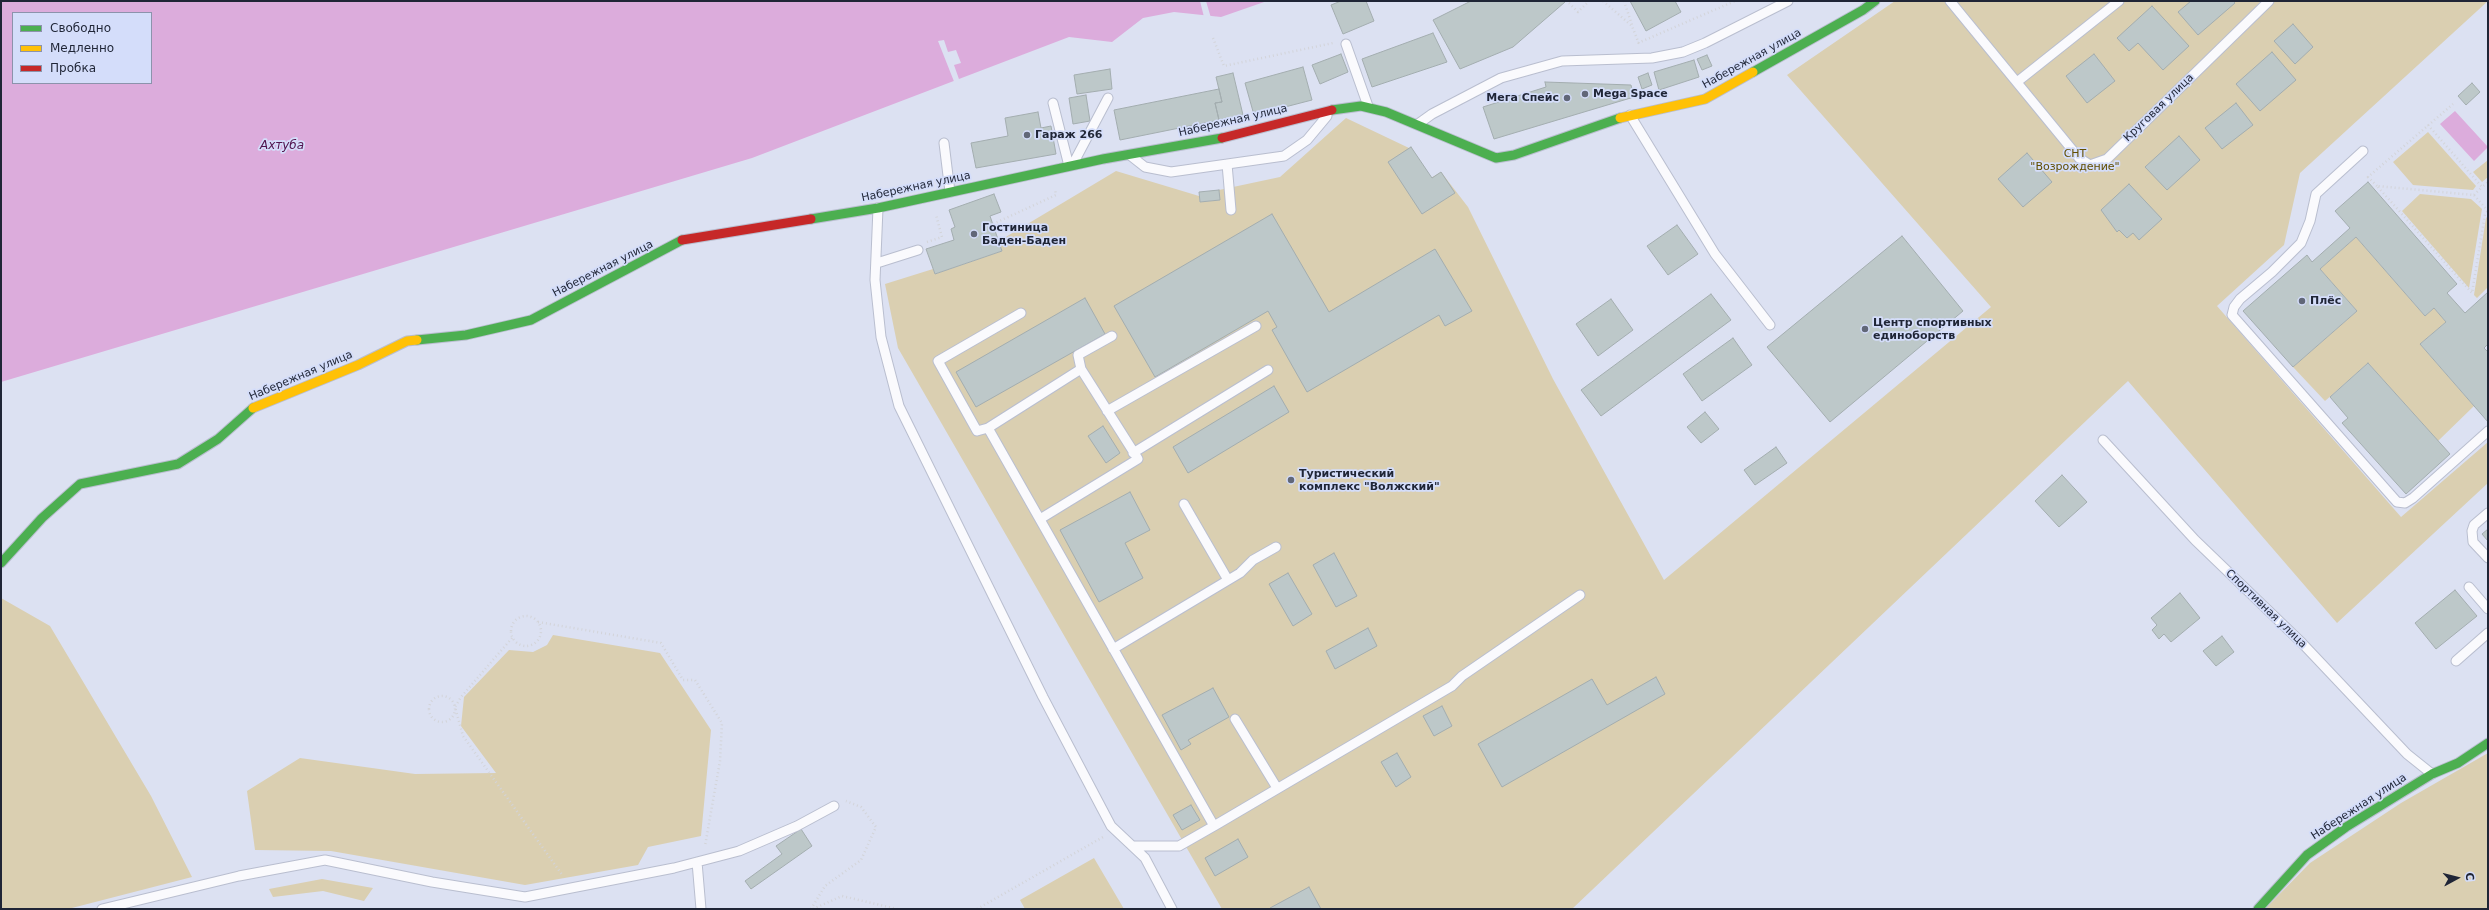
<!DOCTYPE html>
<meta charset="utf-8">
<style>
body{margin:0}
#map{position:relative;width:2489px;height:910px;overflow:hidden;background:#dce1f2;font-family:"DejaVu Sans",sans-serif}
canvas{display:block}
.frame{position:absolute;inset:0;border:2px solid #1f2536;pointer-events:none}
.legend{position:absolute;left:12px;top:12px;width:140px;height:72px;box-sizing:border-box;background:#d4ddfa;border:1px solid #8c93ac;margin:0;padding:5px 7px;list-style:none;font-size:12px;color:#1f2536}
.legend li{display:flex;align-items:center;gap:8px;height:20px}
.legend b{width:20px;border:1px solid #8c93ac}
.north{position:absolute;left:2437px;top:858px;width:40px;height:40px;-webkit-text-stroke:3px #d4ddfa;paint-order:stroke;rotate:83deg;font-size:11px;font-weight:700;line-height:16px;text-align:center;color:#1f2536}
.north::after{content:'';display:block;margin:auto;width:14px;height:18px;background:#1f2536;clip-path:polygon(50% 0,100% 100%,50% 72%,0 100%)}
</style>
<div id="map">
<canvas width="2489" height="910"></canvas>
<div class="frame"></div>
<ul class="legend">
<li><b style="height:5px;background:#4caf50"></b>Свободно</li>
<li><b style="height:5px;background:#ffc107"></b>Медленно</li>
<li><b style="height:5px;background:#c62828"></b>Пробка</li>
</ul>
<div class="north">С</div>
</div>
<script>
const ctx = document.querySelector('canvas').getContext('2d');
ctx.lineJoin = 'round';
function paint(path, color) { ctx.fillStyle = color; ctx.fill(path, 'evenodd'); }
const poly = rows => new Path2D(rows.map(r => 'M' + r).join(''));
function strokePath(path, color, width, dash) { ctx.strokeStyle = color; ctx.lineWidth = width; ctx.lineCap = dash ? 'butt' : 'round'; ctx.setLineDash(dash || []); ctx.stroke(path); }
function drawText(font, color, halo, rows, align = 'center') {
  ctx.font = font + ' "DejaVu Sans",sans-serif'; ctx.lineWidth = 3.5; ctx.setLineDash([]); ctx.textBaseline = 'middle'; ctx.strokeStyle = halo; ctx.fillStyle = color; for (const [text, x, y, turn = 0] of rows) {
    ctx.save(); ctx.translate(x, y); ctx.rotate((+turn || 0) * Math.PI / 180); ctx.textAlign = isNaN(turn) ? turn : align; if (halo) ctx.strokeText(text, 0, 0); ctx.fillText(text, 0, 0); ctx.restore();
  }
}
const green = poly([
 [1895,1,2488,1,2300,173,2284,245,2217,306,2401,517,2488,442,2488,483,2337,623,2128,381,1572,909,1222,909,898,348,885,284,933,269,935,274,1002,251,999,241,1116,171,1199,196,1200,202,1220,200,1219,190,1280,177,1346,118,1409,148,1411,147,1431,178,1441,172,1468,207,1553,379,1664,580,1991,307,1787,75],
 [2428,132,2476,186,2473,190,2413,185,2393,162],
 [2488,160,2488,177,2482,182,2473,172],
 [2420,194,2471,199,2482,209,2469,288,2402,211],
 [2488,216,2488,287,2477,298,2474,295,2486,218],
 [2356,237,2425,316,2434,308,2446,322,2420,344,2474,406,2438,441,2368,363,2325,401,2293,367,2357,311,2320,269],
 [1,598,50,626,151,796,192,877,68,909,1,909],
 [553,635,660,653,711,730,701,836,648,847,638,865,525,885,331,851,255,850,247,791,300,758,415,774,496,773,461,726,464,697,509,650,533,652,547,645],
 [2488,753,2488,909,2265,909,2310,863,2401,803],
 [1094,858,1124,909,1025,909,1020,900],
 [322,879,373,888,364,901,323,891,273,897,269,889]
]);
const water = poly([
 [1,1,1267,1,1221,17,1174,12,1143,18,1112,42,1069,37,752,158,1,382],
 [13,13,151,13,151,83,13,83],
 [2455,111,2488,147,2474,161,2440,124]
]);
const pier = poly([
 [1200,1,1206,1,1211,18,1204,17],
 [944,40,948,52,956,50,961,63,954,65,960,82,955,84,938,41]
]);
const building = poly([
 [1341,1,1366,1,1374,21,1343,34,1331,5,1341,1],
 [1471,1,1565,1,1565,2,1513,47,1460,69,1433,20,1471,1],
 [1630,1,1675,1,1681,12,1646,31,1630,1],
 [2191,1,2233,1,2235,3,2198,35,2178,12,2191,1],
 [2152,6,2189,46,2163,70,2138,43,2129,51,2117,38,2152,6],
 [2293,24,2313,47,2295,64,2274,41,2293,24],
 [1433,33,1447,62,1372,87,1362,59,1433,33],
 [2272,52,2296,80,2260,111,2236,84,2272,52],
 [1341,54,1348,72,1320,84,1312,65,1341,54],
 [2094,54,2115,81,2087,103,2066,76,2094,54],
 [1707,55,1712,66,1702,70,1697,59,1707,55],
 [1694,60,1699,77,1659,90,1654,72,1694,60],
 [1303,67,1312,100,1254,115,1245,83,1303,67],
 [1110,69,1112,89,1077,94,1074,75,1110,69],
 [1233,73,1243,115,1219,120,1215,103,1222,102,1216,77,1233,73],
 [1648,73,1652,85,1642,89,1638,77,1648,73],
 [1545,82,1631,85,1634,97,1494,139,1483,107,1546,87,1545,82],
 [2472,83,2480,92,2466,105,2458,96,2472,83],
 [1219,89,1222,102,1215,103,1219,120,1120,140,1114,110,1219,89],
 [1086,95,1090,121,1073,124,1069,98,1086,95],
 [2236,103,2253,125,2222,149,2205,128,2236,103],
 [1038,112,1041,128,1051,126,1056,154,976,168,971,143,1008,136,1005,118,1038,112],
 [2179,136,2200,160,2167,190,2145,167,2179,136],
 [1411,147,1432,178,1441,172,1455,193,1422,214,1388,162,1411,147],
 [2027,153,2052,182,2023,207,1998,179,2027,153],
 [2368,182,2457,284,2447,293,2465,313,2488,292,2488,344,2484,348,2488,352,2488,422,2420,344,2446,322,2434,308,2425,316,2356,237,2320,269,2357,311,2293,367,2243,311,2307,255,2312,262,2350,228,2335,211,2368,182],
 [2129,184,2162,219,2139,240,2133,233,2127,238,2119,230,2117,232,2101,210,2129,184],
 [1219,190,1220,200,1200,202,1199,192,1219,190],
 [994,194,1001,212,990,216,1002,251,935,274,926,249,954,240,951,229,955,227,949,210,994,194],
 [1272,214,1329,312,1435,249,1472,311,1445,326,1439,315,1307,392,1272,330,1277,327,1268,311,1155,377,1114,306,1272,214],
 [1677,225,1698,254,1668,275,1647,246,1677,225],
 [1902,236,1963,311,1830,422,1767,347,1902,236],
 [1711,294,1731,320,1601,416,1581,390,1711,294],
 [1085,298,1105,334,976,407,956,372,1085,298],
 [1611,299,1633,330,1598,356,1576,324,1611,299],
 [1733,338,1752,365,1702,401,1683,374,1733,338],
 [2368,363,2450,454,2406,494,2342,423,2348,418,2330,397,2368,363],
 [1274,386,1289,412,1188,473,1173,447,1274,386],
 [1705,412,1719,429,1701,443,1687,427,1705,412],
 [1103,426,1120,453,1106,463,1088,436,1103,426],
 [1776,447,1787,463,1755,485,1744,470,1776,447],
 [2062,475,2087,502,2059,527,2035,501,2062,475],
 [1130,492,1150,530,1125,543,1143,578,1099,602,1060,530,1130,492],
 [2488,529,2488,541,2482,534,2488,529],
 [1334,553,1357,596,1336,607,1313,565,1334,553],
 [1288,573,1312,614,1293,626,1269,584,1288,573],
 [2455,590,2477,616,2436,649,2415,623,2455,590],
 [2180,593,2200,618,2171,642,2164,634,2159,639,2152,630,2157,625,2151,618,2180,593],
 [1368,628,1377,646,1335,669,1326,651,1368,628],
 [2222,636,2234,652,2216,666,2203,651,2222,636],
 [1656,677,1665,694,1502,787,1478,744,1592,679,1607,705,1656,677],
 [1213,688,1229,717,1188,740,1191,744,1181,750,1162,715,1213,688],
 [1442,706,1452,726,1434,736,1423,716,1442,706],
 [1397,753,1411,777,1396,787,1381,762,1397,753],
 [1191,805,1200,820,1182,830,1173,815,1191,805],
 [801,829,812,846,751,889,745,881,782,854,776,846,801,829],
 [1238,839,1248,857,1215,876,1205,858,1238,839],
 [1309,887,1321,909,1270,909,1270,908,1309,887]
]);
const path = poly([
 [1603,1,1632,26,1639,44],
 [1624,1,1632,25],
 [1569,3,1578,12,1589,1],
 [1213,38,1224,66,1333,43],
 [1638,43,1735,1],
 [2428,125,2482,187,2488,182],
 [2377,186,2368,177,2453,104],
 [2474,195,2482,187],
 [2488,211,2474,195,2377,186,2472,293,2485,214,2488,211],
 [993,224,1056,195,1055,189],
 [927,242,942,237,936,215],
 '511 631a15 15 0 1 1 30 0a15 15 0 1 1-30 0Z',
 [538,622,661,643,683,680,695,680,722,723,720,761,705,846],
 [512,638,461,697,455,707,463,736,563,876],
 '429 709a13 13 0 1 1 26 0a13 13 0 1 1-26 0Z',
 [811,909,825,886,861,860,876,827,861,807,846,801],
 [813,909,842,896,897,909],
 [977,909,1103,837]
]);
const lane = poly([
 [1950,1,2079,158,2090,165,2107,159,2269,1],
 [1346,44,1368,106],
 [2017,82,2119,1],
 [1053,103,1069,166],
 [1630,115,1715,254,1770,325],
 [1418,124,1432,114,1501,78,1562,61,1652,58,1683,52,1705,43,1788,1],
 [944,143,950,192],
 [2363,151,2316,194,2310,221,2301,243,2272,272,2240,299,2234,307,2232,315,2397,502,2405,503,2413,498,2488,431],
 [1131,156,1145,167,1171,172,1284,156,1307,140,1327,116],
 [1073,164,1108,98],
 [1227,164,1231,210],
 [878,208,875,280,881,337,899,406,1043,697,1111,826,1145,858,1172,909],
 [877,263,918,250],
 [1112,336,1078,355,1081,369,988,428,1214,826,1179,846,1133,846],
 [1107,411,1256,326],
 [988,428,977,431,938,361,1021,313],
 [2103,440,2195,540,2302,643,2407,754,2432,774],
 [1133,453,1268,370],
 [1184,504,1228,580],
 [2488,513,2474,525,2472,531,2473,542,2488,558],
 [1040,519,1138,459,1081,369],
 [2469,587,2488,609],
 [1113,649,1240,573,1253,560,1276,547],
 [2456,661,2488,633],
 [1235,719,1277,788],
 [1214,826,1452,686,1462,676,1580,595],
 [697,862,701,909],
 [102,909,239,876,325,860,432,882,525,897,674,868,739,851,797,826,834,806]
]);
const fast = poly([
 [1753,72,1863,10,1875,1],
 [1332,110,1361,106,1386,112,1496,158,1514,155,1620,118],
 [811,219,878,208,1103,159,1222,138],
 [417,340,466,335,531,320,682,240],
 [1,563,42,518,80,484,178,464,218,439,253,408],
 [2258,909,2307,855,2346,827,2432,774,2458,763,2488,743]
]);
const slow = poly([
 [1620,118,1705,99,1753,72],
 [253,408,358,365,407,341,417,340]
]);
const jam = poly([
 [1222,138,1332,110],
 [682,240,811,219]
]);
const markers = [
 [1585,94,4,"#616778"],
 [1567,98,4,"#616778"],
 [1027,135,4,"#616778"],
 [974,234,4,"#616778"],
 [2302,301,4,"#616778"],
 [1865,329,4,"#616778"],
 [1291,480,4,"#616778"]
];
const streetNames = [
 ["Набережная улица",1752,59,-29],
 ["Круговая улица",2159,108,-44],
 ["Набережная улица",1233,121,-13],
 ["Набережная улица",916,187,-12],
 ["Набережная улица",603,269,-27],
 ["Набережная улица",301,376,-23],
 ["Спортивная улица",2266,609,44],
 ["Набережная улица",2359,807,-33]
];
const poiNames = [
 ["Mega Space",1593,94],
 ["Мега Спейс",1559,98,"right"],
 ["Гараж 266",1035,135],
 ["Гостиница",982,228],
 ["Баден-Баден",982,241],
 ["Плёс",2310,301],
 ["Центр спортивных",1873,323],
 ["единоборств",1873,336],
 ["Туристический",1299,474],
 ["комплекс \"Волжский\"",1299,487]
];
const parkNames = [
 ["СНТ",2075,154],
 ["\"Возрождение\"",2075,167]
];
const waterNames = [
 ["Ахтуба",282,146]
];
paint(green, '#dacfb1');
paint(water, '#dcacdc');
paint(pier, '#dce1f2');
paint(building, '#bdc8c9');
strokePath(building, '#a3adaf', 1);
strokePath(lane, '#b9becf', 11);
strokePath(fast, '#b9becf', 11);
strokePath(slow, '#b9becf', 11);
strokePath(jam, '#b9becf', 11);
strokePath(path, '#d3d4d9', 2.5, [1, 3]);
strokePath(lane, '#fafafd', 9);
strokePath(fast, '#4caf50', 9);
strokePath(slow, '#ffc107', 9);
strokePath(jam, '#c62828', 9);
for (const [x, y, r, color] of markers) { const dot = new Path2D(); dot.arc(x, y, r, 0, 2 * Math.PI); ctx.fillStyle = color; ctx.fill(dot); strokePath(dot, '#d4ddfa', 1.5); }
drawText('11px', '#1f2536', '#d4ddfa', streetNames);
drawText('bold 11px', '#1f2536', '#d4ddfa', poiNames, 'left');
drawText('11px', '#624e00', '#d4ddfa', parkNames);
drawText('italic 12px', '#51124d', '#d4ddfa', waterNames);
</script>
